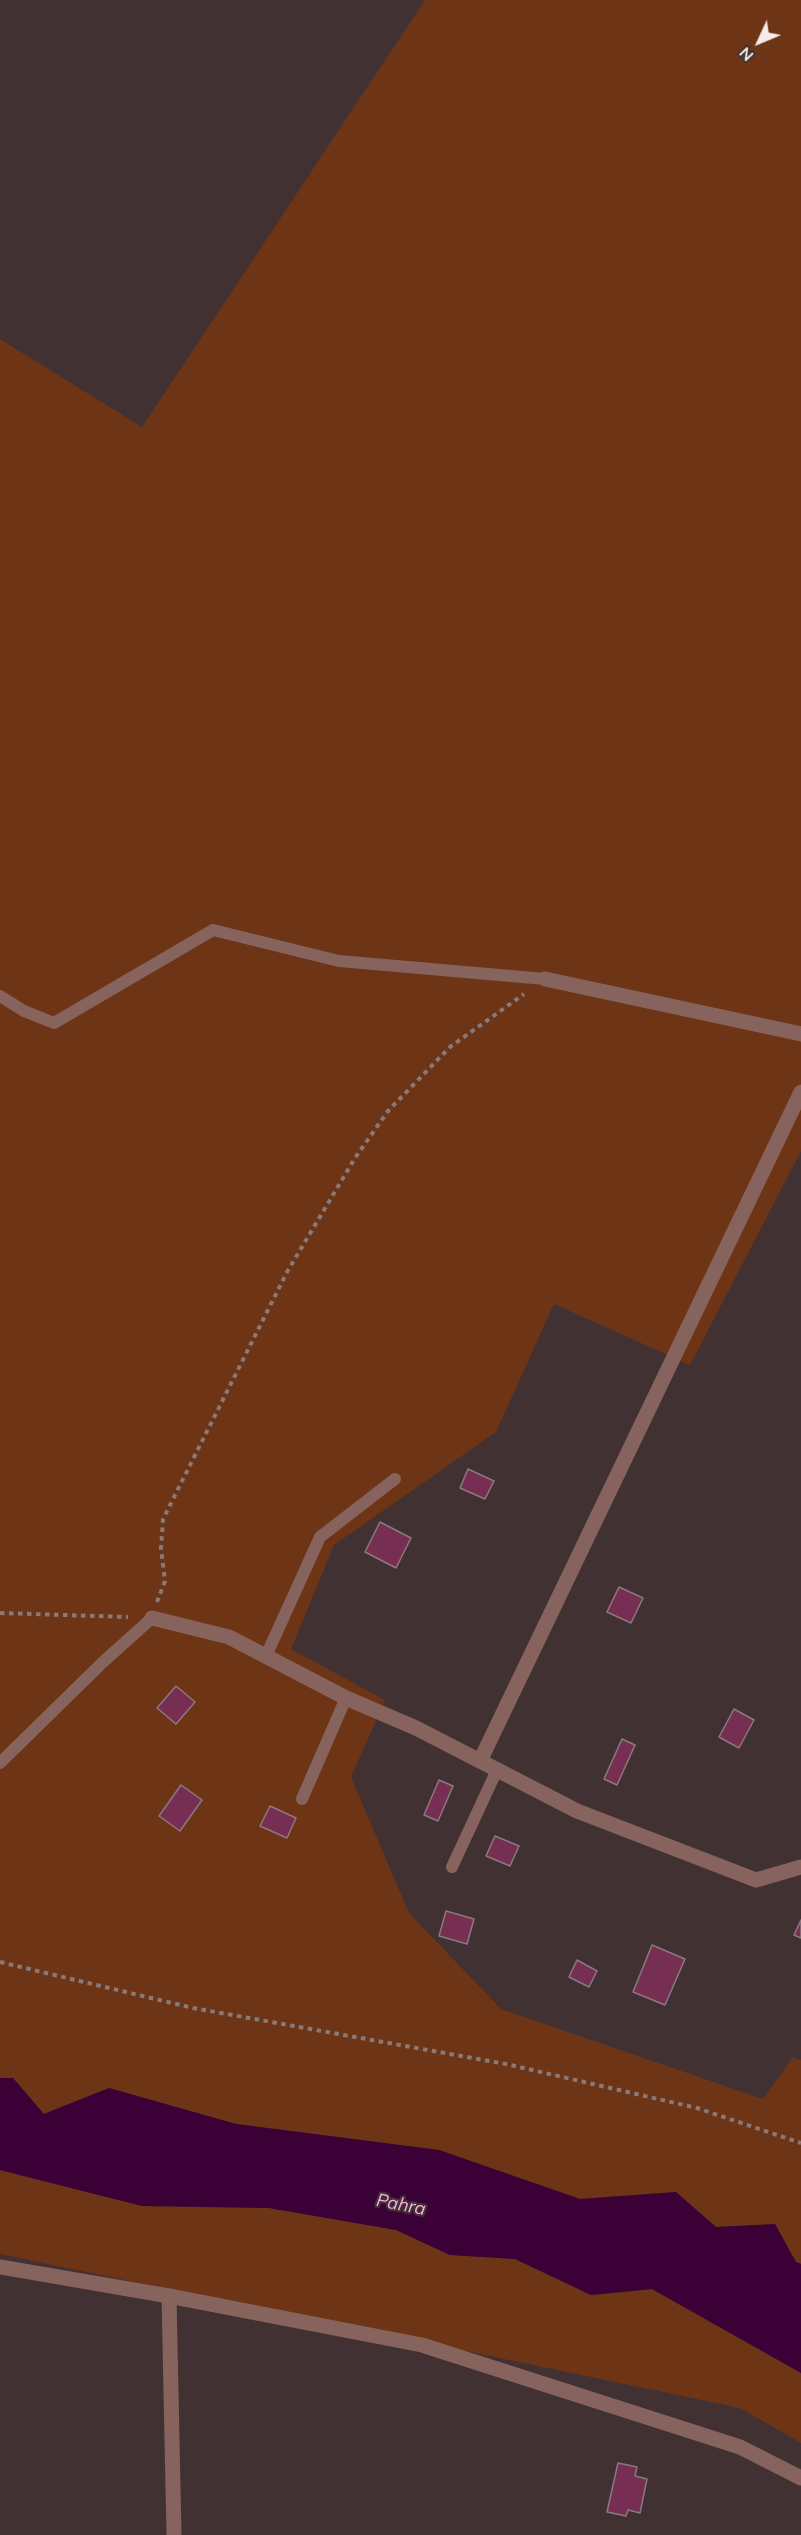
<!DOCTYPE html>
<style>
body{margin:0}
#map{position:relative;width:801px;height:2535px;overflow:hidden;background:#413132;font-family:Mulish,sans-serif}
canvas{display:block}
.north{position:absolute;left:729px;top:12px;width:60px;height:60px;-webkit-text-stroke:4px #413132;paint-order:stroke;rotate:226deg;font-size:16px;font-weight:700;line-height:24px;text-align:center;color:#f5eaeb}
.north::after{content:'';display:block;margin:auto;width:21px;height:27px;background:#f5eaeb;clip-path:polygon(50% 0,100% 100%,50% 72%,0 100%)}
</style>
<div id="map">
<canvas width="801" height="2535"></canvas>
<div class="north">N</div>
</div>
<script>
const ctx = document.querySelector('canvas').getContext('2d');
ctx.lineJoin = 'round';
function paint(path, color) { ctx.fillStyle = color; ctx.fill(path, 'evenodd'); }
const poly = rows => new Path2D(rows.map(r => 'M' + r).join(''));
function strokePath(path, color, width, dash) { ctx.strokeStyle = color; ctx.lineWidth = width; ctx.lineCap = dash ? 'butt' : 'round'; ctx.setLineDash(dash || []); ctx.stroke(path); }
function drawText(font, color, halo, rows, align = 'center') {
  ctx.font = font + ' Mulish,sans-serif'; ctx.lineWidth = 4.5; ctx.setLineDash([]); ctx.textBaseline = 'middle'; ctx.strokeStyle = halo; ctx.fillStyle = color; for (const [text, x, y, turn = 0] of rows) {
    ctx.save(); ctx.translate(x, y); ctx.rotate((+turn || 0) * Math.PI / 180); ctx.textAlign = isNaN(turn) ? turn : align; if (halo) ctx.strokeText(text, 0, 0); ctx.fillText(text, 0, 0); ctx.restore();
  }
}
const green = poly([
 [425,0,801,0,801,1151,690,1365,554,1304,496,1432,334,1545,291,1649,385,1700,351,1777,409,1913,501,2009,763,2099,793,2057,801,2060,801,2264,796,2262,775,2225,716,2227,676,2192,580,2199,439,2150,236,2124,109,2088,43,2114,13,2078,0,2078,0,339,142,427],
 [0,2170,142,2206,269,2208,396,2230,450,2255,515,2259,591,2295,652,2289,801,2373,801,2443,740,2408,0,2254]
]);
const water = poly([
 [0,2078,13,2078,44,2114,109,2088,236,2124,439,2150,580,2199,676,2192,716,2227,775,2224,796,2262,801,2264,801,2373,652,2289,591,2295,515,2259,450,2255,396,2230,269,2208,142,2206,0,2170]
]);
const building = poly([
 [468,1469,494,1481,485,1499,460,1488,468,1469],
 [380,1522,411,1538,396,1568,365,1552,380,1522],
 [619,1587,643,1598,631,1623,607,1612,619,1587],
 [176,1686,195,1702,176,1724,157,1708,176,1686],
 [734,1709,754,1720,739,1748,719,1737,734,1709],
 [622,1739,635,1745,617,1785,604,1779,622,1739],
 [439,1780,453,1786,438,1821,424,1815,439,1780],
 [181,1785,202,1800,180,1831,159,1816,181,1785],
 [270,1806,296,1818,287,1838,260,1826,270,1806],
 [495,1836,519,1846,510,1866,486,1856,495,1836],
 [446,1911,474,1919,467,1944,439,1936,446,1911],
 [801,1920,801,1938,794,1935,801,1920],
 [652,1945,685,1959,665,2005,633,1992,652,1945],
 [577,1960,597,1971,589,1987,569,1977,577,1960],
 [618,2463,637,2467,635,2476,647,2479,640,2513,628,2510,626,2516,607,2512,618,2463]
]);
const path = poly([
 [157,1602,165,1581,161,1549,163,1519,287,1272,355,1158,388,1111,450,1047,524,994],
 [0,1613,128,1617],
 [0,1962,193,2008,506,2064,697,2108,801,2143]
]);
const service = poly([
 [0,996,24,1011,54,1023,213,930,339,961,545,979],
 [266,1656,320,1537,395,1479],
 [0,1763,102,1663,152,1618],
 [302,1799,346,1698],
 [452,1867,497,1770]
]);
const minor = poly([
 [545,979,801,1034],
 [152,1618,229,1637,346,1698,416,1728,577,1811,756,1880,801,1867],
 [480,1761,801,1092],
 [169,2296,174,2535]
]);
const tertiary = poly([
 [0,2267,169,2296,422,2345,740,2447,801,2478]
]);
const waterNames = [
 ["Pahra",401,2205,11]
];
paint(green, '#6d3516');
paint(water, '#3b0035');
paint(building, '#762f52');
strokePath(building, '#8b7980', 1.5);
strokePath(path, '#887a7b', 4, [4.5, 4.5]);
strokePath(service, '#87635d', 12);
strokePath(minor, '#87635d', 15);
strokePath(tertiary, '#87635d', 15);
drawText('italic 18px', '#f7afe8', '#413132', waterNames);
</script>
